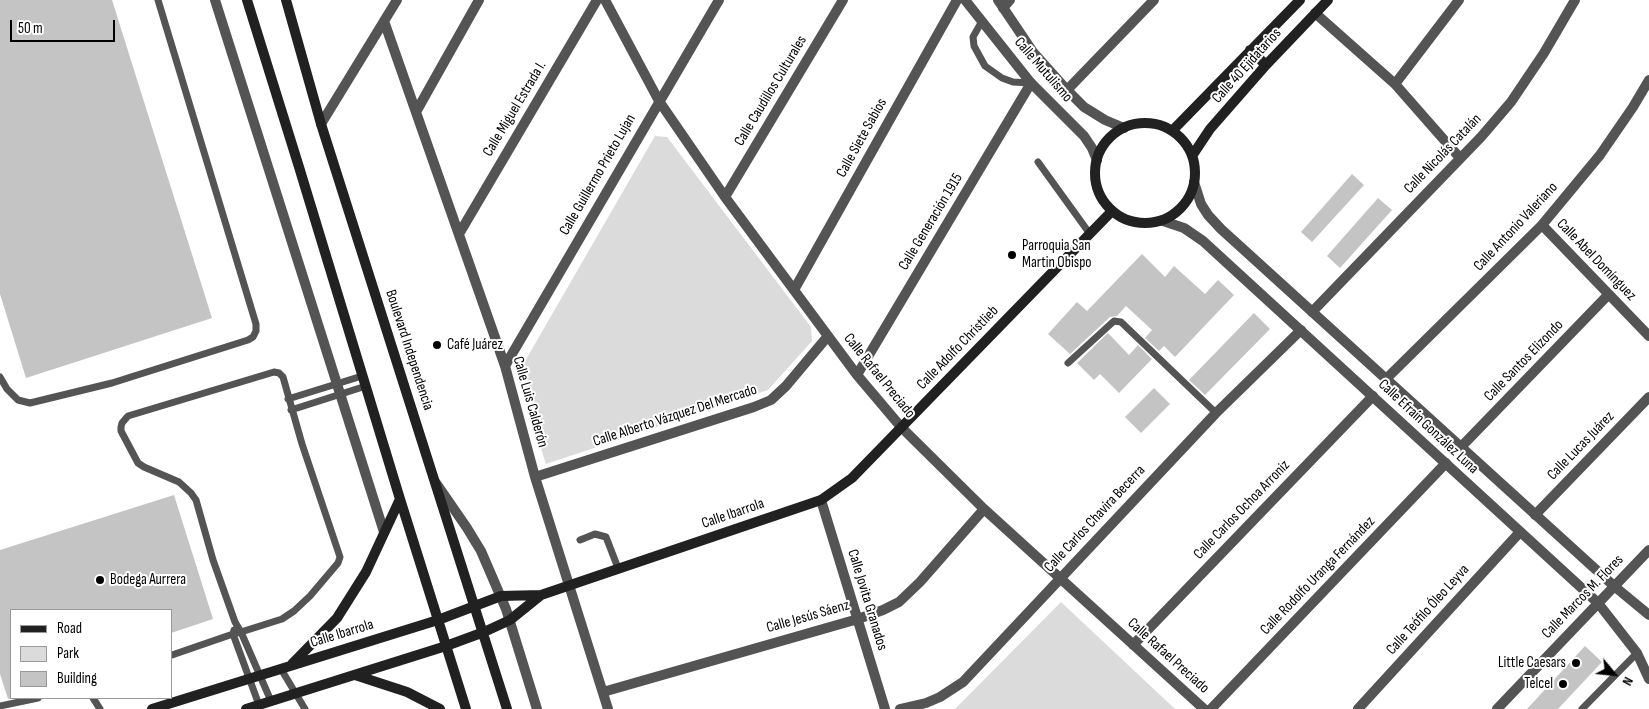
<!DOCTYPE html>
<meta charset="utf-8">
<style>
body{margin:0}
#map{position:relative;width:1649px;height:709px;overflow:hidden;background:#fff;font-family:"Sofia Sans Condensed",sans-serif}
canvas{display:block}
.legend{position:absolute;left:10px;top:609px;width:162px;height:90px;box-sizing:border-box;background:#fff;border:1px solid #999;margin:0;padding:6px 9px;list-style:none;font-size:15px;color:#000}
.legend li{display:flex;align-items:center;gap:10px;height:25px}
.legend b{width:25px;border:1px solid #999}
.north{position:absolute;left:1589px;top:649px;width:50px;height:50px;-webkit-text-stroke:4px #fff;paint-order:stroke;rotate:118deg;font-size:14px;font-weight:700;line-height:20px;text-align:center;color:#000}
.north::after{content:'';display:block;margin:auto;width:18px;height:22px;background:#000;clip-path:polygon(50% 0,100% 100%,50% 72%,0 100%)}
.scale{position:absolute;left:10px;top:20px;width:105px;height:22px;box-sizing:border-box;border:2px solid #000;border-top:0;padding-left:6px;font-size:15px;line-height:18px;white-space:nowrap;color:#000;-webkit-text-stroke:4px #fff;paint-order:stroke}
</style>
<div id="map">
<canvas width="1649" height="709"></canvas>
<ul class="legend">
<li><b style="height:6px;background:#212121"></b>Road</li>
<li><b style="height:14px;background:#dbdbdb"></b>Park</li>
<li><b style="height:14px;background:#c4c4c4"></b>Building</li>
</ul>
<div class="north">N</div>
<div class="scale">50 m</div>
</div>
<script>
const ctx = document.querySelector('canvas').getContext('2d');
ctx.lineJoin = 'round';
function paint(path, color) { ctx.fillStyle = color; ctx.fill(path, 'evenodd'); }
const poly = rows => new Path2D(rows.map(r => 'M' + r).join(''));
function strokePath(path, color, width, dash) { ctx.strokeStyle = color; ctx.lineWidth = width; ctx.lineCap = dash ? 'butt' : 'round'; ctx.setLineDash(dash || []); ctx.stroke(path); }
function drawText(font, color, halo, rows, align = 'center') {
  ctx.font = font + ' "Sofia Sans Condensed",sans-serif'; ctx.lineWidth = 4; ctx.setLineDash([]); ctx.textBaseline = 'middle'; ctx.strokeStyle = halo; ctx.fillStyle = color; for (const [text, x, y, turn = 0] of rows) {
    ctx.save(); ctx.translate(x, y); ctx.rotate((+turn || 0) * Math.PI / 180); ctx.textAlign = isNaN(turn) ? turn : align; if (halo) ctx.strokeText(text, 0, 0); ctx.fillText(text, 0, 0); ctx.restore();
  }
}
const green = poly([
 [655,136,667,137,811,327,812,341,768,390,546,464,517,375],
 [1061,602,1175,709,955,709]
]);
const building = poly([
 [0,0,112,0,212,318,26,378,0,294],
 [1352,174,1364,185,1312,242,1301,232],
 [1378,198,1392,210,1340,268,1327,256],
 [1142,254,1165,277,1174,266,1205,294,1218,280,1234,295,1175,357,1164,346,1159,351,1145,338,1152,330,1126,306,1117,316,1110,317,1070,354,1048,334,1077,302,1087,311],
 [1254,313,1270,329,1205,395,1189,380],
 [1108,333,1129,355,1138,345,1152,359,1119,393,1100,374,1094,380,1077,363],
 [1154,388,1170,404,1141,433,1125,417],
 [174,495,213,619,171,633,171,610,11,610,11,698,8,699,0,674,0,550],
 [1585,646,1602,662,1558,709,1527,709]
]);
const service = poly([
 [982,21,973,37,974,46,985,66,1002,78,1013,82,1031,83],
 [1038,162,1090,234],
 [1068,363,1114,321,1121,322,1216,413],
 [0,377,7,389,18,400,30,403,112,383,248,340,253,337,256,331,256,324,158,0],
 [288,399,362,376],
 [291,410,366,386],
 [580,540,595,534,606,537,618,568],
 [234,630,233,634,259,705],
 [172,655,233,634,241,632,282,619,294,611,310,596,338,563,340,557,302,444,283,377,279,373,274,372,128,416,122,423,121,427,121,431,138,463,144,467,179,482,191,493,196,500,213,560,235,622,241,632,271,701],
 [281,669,305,709],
 [93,698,100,709],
 [0,706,38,698],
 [1582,709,1637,653]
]);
const minor = poly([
 [215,0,384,532],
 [605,0,659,101,725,197,828,336,857,375,901,427,984,509,1204,709],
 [1003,8,1010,0],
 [1315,13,1395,84,1460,158],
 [384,21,505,366,535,477,608,709],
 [1395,84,1459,0],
 [1067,90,1154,0],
 [416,112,479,0],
 [321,124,397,0],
 [725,197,843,0],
 [1542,225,1649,336],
 [459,234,597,0],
 [794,290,957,0],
 [1312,312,1481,137,1511,102,1544,53,1575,0],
 [505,366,719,0],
 [857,375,1031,83],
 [1386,379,1542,225,1600,155,1633,107,1649,80],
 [1461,447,1608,295],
 [535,477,754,407,771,400,786,386,828,336],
 [436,483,467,528,481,551,506,609,537,709],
 [821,500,885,709],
 [1535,515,1649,397],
 [1133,645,1373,396],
 [603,692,858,619,883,610,899,602,920,582,984,509],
 [900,709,926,703,940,697,963,682,1216,413,1301,330],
 [1211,709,1446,463],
 [1358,709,1520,532],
 [1497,709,1649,550]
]);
const tertiary = poly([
 [965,0,1031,83,1084,136,1092,148,1097,160],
 [998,0,1033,52,1067,90,1084,107,1105,120,1124,128],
 [1194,182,1201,204,1208,215,1221,229,1614,586,1649,615],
 [1163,221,1184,228,1203,241,1598,603,1637,653,1649,679]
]);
const secondary = poly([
 [247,0,299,167,400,499,466,709],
 [286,0,321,124,507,709],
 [1250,50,1266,65],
 '1095 173a50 50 0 1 1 100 0a50 50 0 1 1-100 0Z',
 [1172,131,1300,0],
 [1192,156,1210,129,1266,65,1328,0],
 [292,664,337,618,366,572,400,499],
 [355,675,407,692,440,709],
 [152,709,438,620,501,596,541,595,821,500,852,478,1112,211],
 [246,709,446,646,484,632,510,620,541,595]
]);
const markers = [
 [1012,255,5,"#000"],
 [437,345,5,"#000"],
 [100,580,5,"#000"],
 [1576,663,5,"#000"],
 [1563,684,5,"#000"]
];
const streetNames = [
 ["Calle 40 Ejidatarios",1247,66,-48],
 ["Calle Mutulismo",1043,70,49],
 ["Calle Caudillos Culturales",771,91,-59],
 ["Calle Miguel Estrada I.",515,109,-59],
 ["Calle Siete Sabios",862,138,-61],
 ["Calle Nicolás Catalán",1443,154,-46],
 ["Calle Guillermo Prieto Lujan",598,175,-60],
 ["Calle Generación 1915",931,222,-59],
 ["Calle Antonio Valeriano",1516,227,-47],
 ["Calle Abel Domínguez",1596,260,46],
 ["Calle Adolfo Christlieb",958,348,-46],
 ["Boulevard Independencia",409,350,72],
 ["Calle Santos Elizondo",1524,361,-46],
 ["Calle Rafael Preciado",879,376,51],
 ["Calle Luis Calderón",530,402,74],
 ["Calle Alberto Vázquez Del Mercado",675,416,-18],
 ["Calle Efraín González Luna",1428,427,43],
 ["Calle Lucas Juárez",1581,446,-46],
 ["Calle Carlos Ochoa Arroniz",1242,510,-46],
 ["Calle Ibarrola",733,514,-19],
 ["Calle Carlos Chavira Becerra",1095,519,-47],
 ["Calle Rodolfo Uranga Fernández",1318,576,-46],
 ["Calle Marcos M. Flores",1583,597,-46],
 ["Calle Jovita Granados",867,600,73],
 ["Calle Teófilo Óleo Leyva",1428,610,-48],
 ["Calle Jesús Sáenz",808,617,-16],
 ["Calle Ibarrola",342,634,-17],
 ["Calle Rafael Preciado",1168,656,42]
];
const poiNames = [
 ["Parroquia San",1022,246],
 ["Martin Obispo",1022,263],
 ["Café Juárez",447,345],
 ["Bodega Aurrera",110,580],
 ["Little Caesars",1566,663,"right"],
 ["Telcel",1553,684,"right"]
];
paint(green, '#dbdbdb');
paint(building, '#c4c4c4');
strokePath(service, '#545454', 7);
strokePath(minor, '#545454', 10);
strokePath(tertiary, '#545454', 10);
strokePath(secondary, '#212121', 10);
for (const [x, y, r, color] of markers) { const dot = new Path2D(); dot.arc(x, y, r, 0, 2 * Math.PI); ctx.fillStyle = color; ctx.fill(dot); strokePath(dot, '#fff', 2); }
drawText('15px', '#000', '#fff', streetNames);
drawText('15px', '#000', '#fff', poiNames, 'left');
</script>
